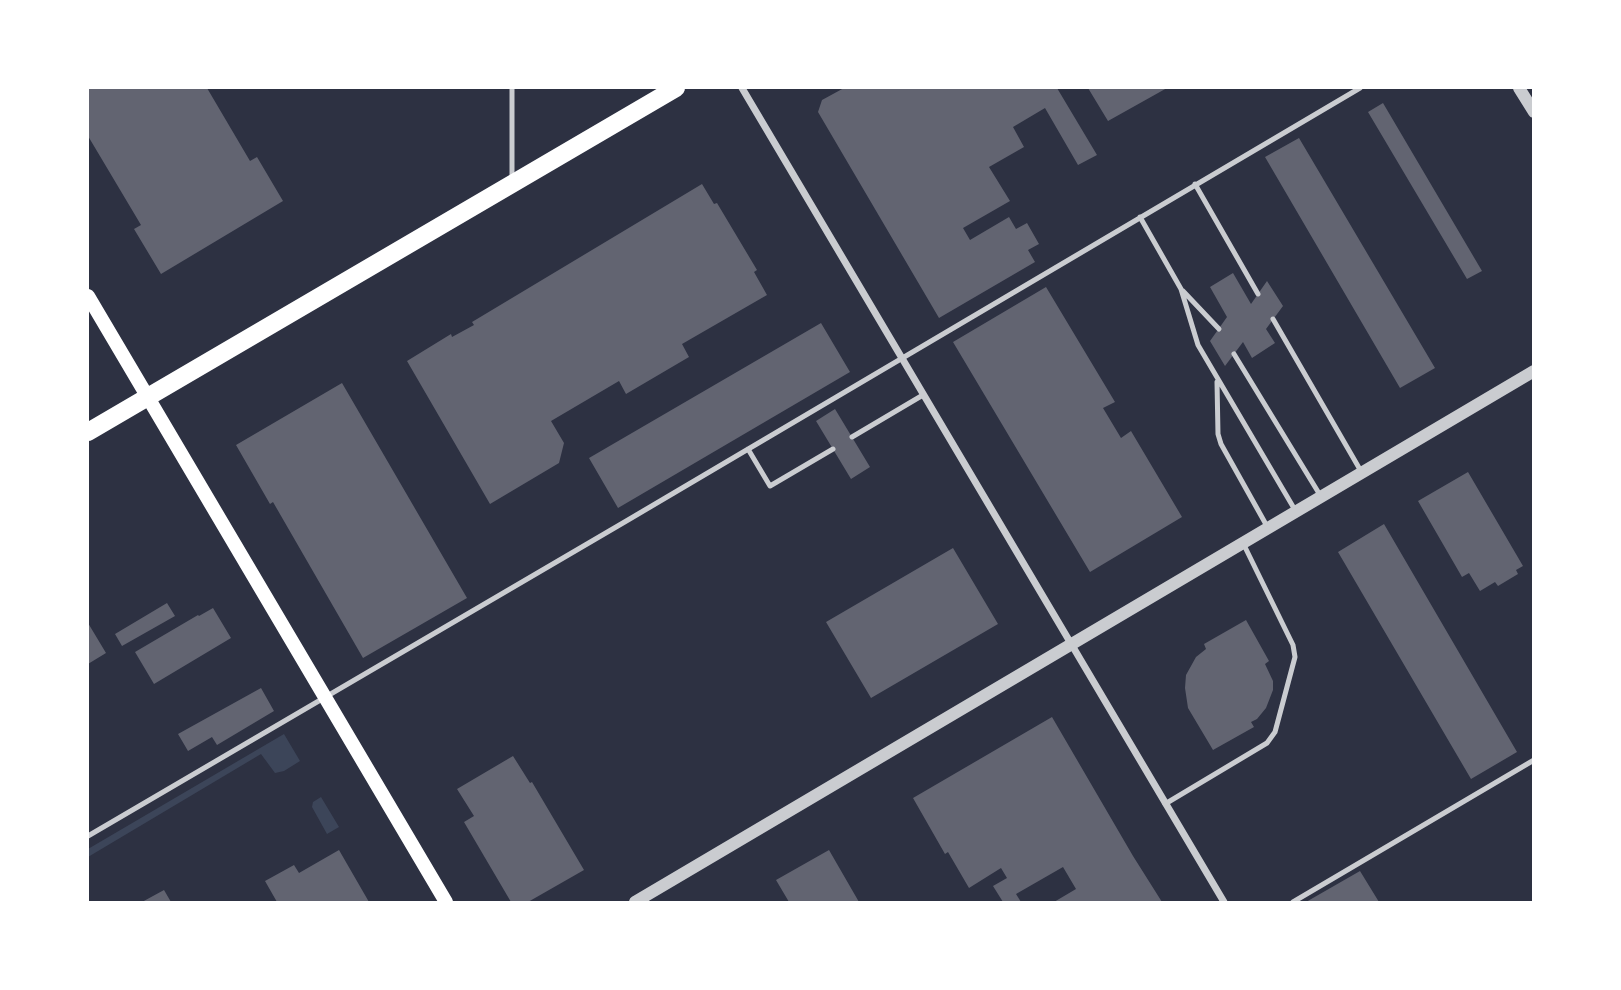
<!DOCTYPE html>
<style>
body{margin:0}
#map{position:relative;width:1621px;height:990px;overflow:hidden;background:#2d3142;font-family:Rubik,sans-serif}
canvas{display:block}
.frame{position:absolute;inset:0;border:89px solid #fff;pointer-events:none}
</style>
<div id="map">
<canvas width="1621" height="990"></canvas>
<div class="frame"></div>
</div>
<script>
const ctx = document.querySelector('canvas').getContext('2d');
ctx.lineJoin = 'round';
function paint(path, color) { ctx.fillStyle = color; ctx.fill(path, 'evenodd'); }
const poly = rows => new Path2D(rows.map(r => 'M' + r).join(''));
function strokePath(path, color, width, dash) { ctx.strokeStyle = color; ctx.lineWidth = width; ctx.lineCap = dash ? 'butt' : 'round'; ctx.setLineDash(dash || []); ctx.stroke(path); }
const green = poly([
 [284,734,300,761,284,771,275,773,261,754,88,857,88,849],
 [321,797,339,827,327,834,312,807,313,802]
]);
const building = poly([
 [88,88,207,88,250,161,257,157,283,201,161,274,134,229,141,225,88,136],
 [844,88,1057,88,1097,155,1078,165,1045,108,1013,127,1024,147,989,167,1010,201,963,228,970,240,1009,217,1016,229,1027,223,1039,244,1028,250,1035,262,939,318,818,112,822,100],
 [1088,88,1167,88,1108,121],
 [1383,103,1482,271,1467,279,1368,112],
 [1299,138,1435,368,1400,388,1265,157],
 [702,184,714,204,717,203,757,270,754,272,767,295,682,344,689,357,626,394,619,381,551,421,564,443,559,463,490,504,407,361,451,334,452,337,474,325,472,322],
 [1233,273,1251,304,1267,281,1283,306,1266,329,1275,343,1252,358,1243,342,1225,366,1210,341,1227,317,1210,287],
 [1046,287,1115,402,1103,408,1121,438,1131,431,1182,517,1090,572,953,342],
 [821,323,850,372,618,508,589,458],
 [342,383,467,598,363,658,273,502,270,504,236,445],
 [835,409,870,467,851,479,816,421],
 [1468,472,1523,566,1516,570,1518,574,1498,586,1495,582,1480,591,1469,573,1462,577,1418,501],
 [1384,524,1517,752,1471,779,1338,552],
 [953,548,998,624,871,698,826,622],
 [167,603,175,616,122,646,115,634],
 [213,608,231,638,154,684,135,652,198,615,199,616],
 [1246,620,1269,661,1265,664,1273,681,1273,690,1266,708,1257,719,1251,722,1254,727,1213,750,1188,708,1185,688,1186,675,1196,657,1206,649,1204,644],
 [88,623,106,653,88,664],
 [261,688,274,711,217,745,212,737,188,751,178,734],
 [1052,717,1133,856,1162,902,1054,902,1076,889,1063,867,1016,894,1021,902,1003,902,993,886,1007,878,1001,868,969,888,948,852,945,854,913,798],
 [513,756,530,783,532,782,584,870,528,902,511,902,464,822,474,816,457,789],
 [339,850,369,902,277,902,265,881,294,865,299,873],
 [829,850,859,902,789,902,776,880],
 [1360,871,1379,902,1306,902],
 [164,890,171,902,142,902]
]);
const service = poly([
 [512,181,512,88],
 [1195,184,1258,294],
 [1140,217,1181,289,1198,345,1295,510],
 [1183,291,1219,329],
 [1273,319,1362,473],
 [1234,354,1320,495],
 [1217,382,1218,434,1221,444,1268,528],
 [852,437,923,395],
 [748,449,770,486,833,449],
 [1165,804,1267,743,1275,732,1295,657,1293,645,1243,543],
 [88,836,628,520,1360,88],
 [1293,902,1534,760]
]);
const minor = poly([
 [742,88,1224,902]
]);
const tertiary = poly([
 [1519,88,1534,112],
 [635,902,1534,371]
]);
const secondary = poly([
 [88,296,446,902]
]);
const primary = poly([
 [88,432,676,88]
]);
paint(green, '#3c4559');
paint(building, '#626471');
strokePath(service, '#caccd0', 5);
strokePath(minor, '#caccd0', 7);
strokePath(tertiary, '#caccd0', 12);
strokePath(secondary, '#fff', 14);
strokePath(primary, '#fff', 18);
</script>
